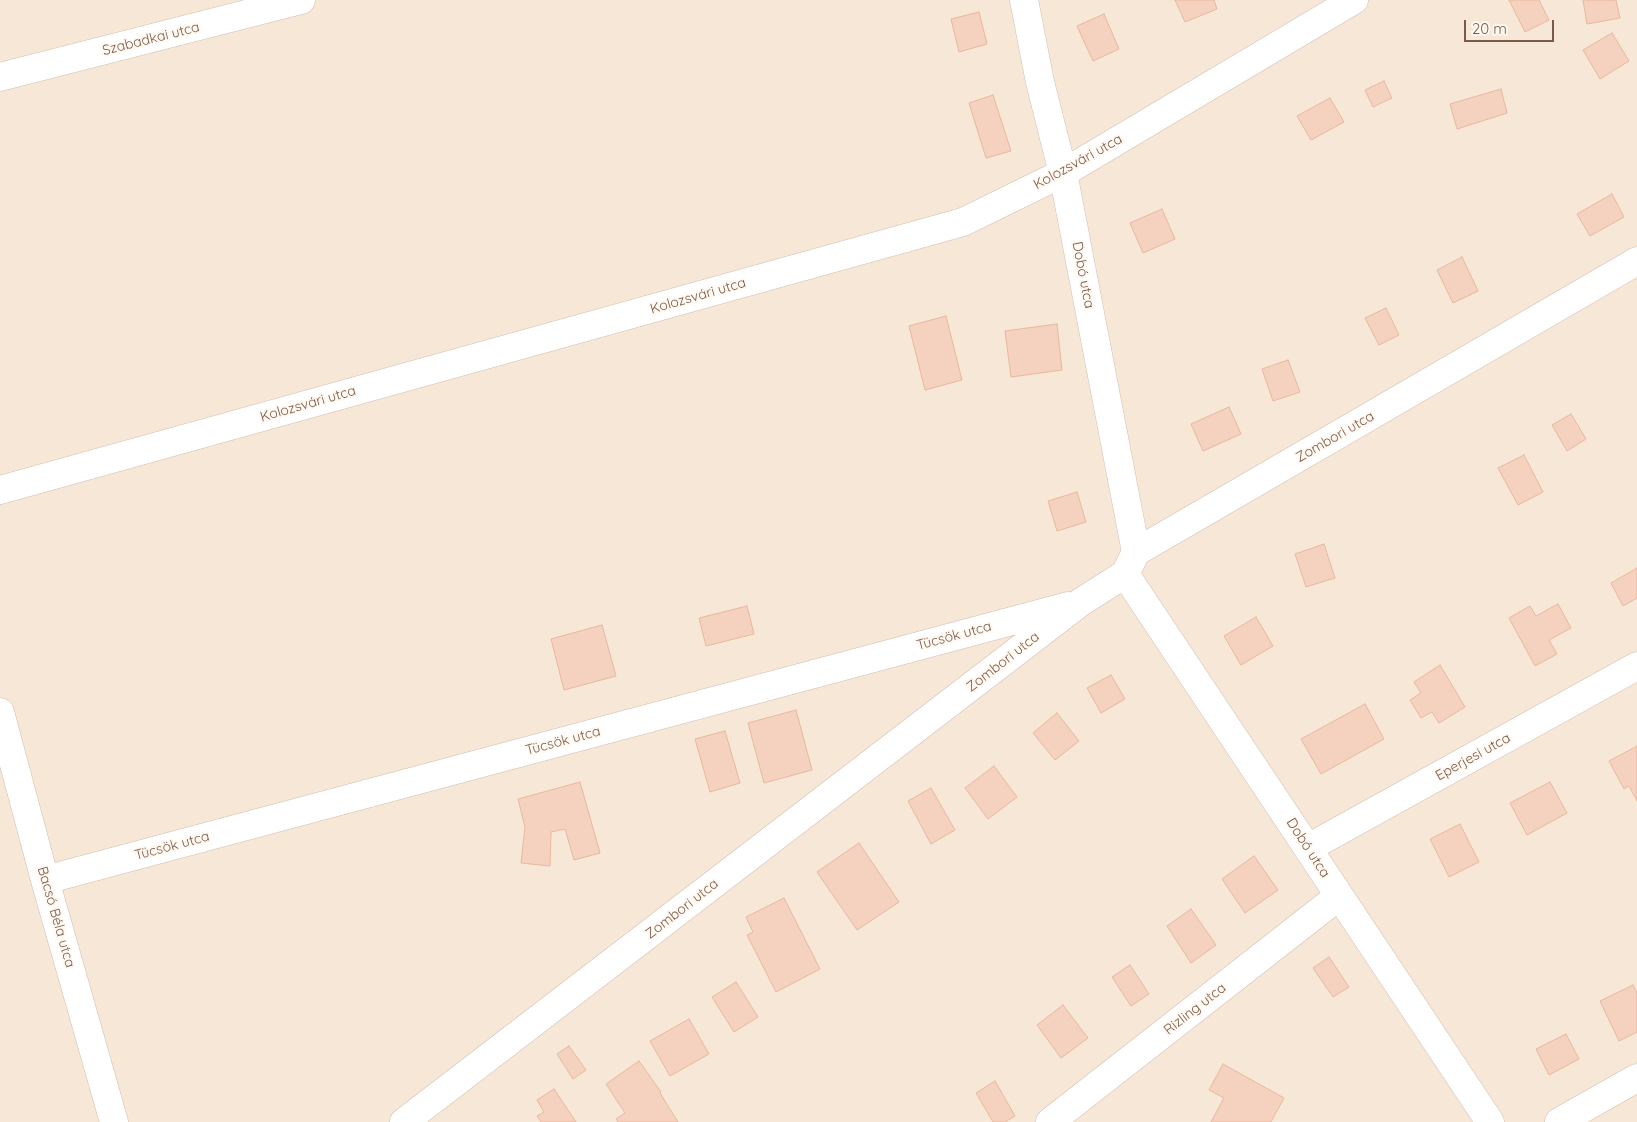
<!DOCTYPE html>
<meta charset="utf-8">
<style>
body{margin:0}
#map{position:relative;width:1637px;height:1122px;overflow:hidden;background:#fef5e9;font-family:Quicksand,sans-serif}
canvas{display:block}
.scale{position:absolute;left:1464px;top:20px;width:90px;height:22px;box-sizing:border-box;border:2px solid #7b5a4a;border-top:0;padding-left:6px;font-size:15px;line-height:18px;white-space:nowrap;color:#7b5a4a;-webkit-text-stroke:4px #fff9f1;paint-order:stroke}
</style>
<div id="map">
<canvas width="1637" height="1122"></canvas>
<div class="scale">20 m</div>
</div>
<script>
const ctx = document.querySelector('canvas').getContext('2d');
ctx.lineJoin = 'round';
function paint(path, color) { ctx.fillStyle = color; ctx.fill(path, 'evenodd'); }
const poly = rows => new Path2D(rows.map(r => 'M' + r).join(''));
function strokePath(path, color, width, dash) { ctx.strokeStyle = color; ctx.lineWidth = width; ctx.lineCap = dash ? 'butt' : 'round'; ctx.setLineDash(dash || []); ctx.stroke(path); }
function drawText(font, color, halo, rows, align = 'center') {
  ctx.font = font + ' Quicksand,sans-serif'; ctx.lineWidth = 4; ctx.setLineDash([]); ctx.textBaseline = 'middle'; ctx.strokeStyle = halo; ctx.fillStyle = color; for (const [text, x, y, turn = 0] of rows) {
    ctx.save(); ctx.translate(x, y); ctx.rotate((+turn || 0) * Math.PI / 180); ctx.textAlign = isNaN(turn) ? turn : align; if (halo) ctx.strokeText(text, 0, 0); ctx.fillText(text, 0, 0); ctx.restore();
  }
}
const residential = poly([
 [0,0,1637,0,1637,1122,0,1122]
]);
const building = poly([
 [1175,0,1214,0,1217,9,1185,22,1175,0],
 [1509,0,1539,0,1549,20,1525,32,1509,0],
 [1583,0,1616,0,1620,18,1587,24,1583,0],
 [979,12,987,44,959,52,951,19,979,12],
 [1104,14,1119,49,1093,61,1077,26,1104,14],
 [1612,33,1629,61,1600,79,1583,50,1612,33],
 [1384,81,1392,98,1373,107,1365,90,1384,81],
 [1501,89,1507,113,1457,129,1450,104,1501,89],
 [993,95,1011,151,986,158,969,103,993,95],
 [1330,98,1344,122,1311,140,1297,116,1330,98],
 [1612,194,1624,217,1590,236,1577,214,1612,194],
 [1162,209,1175,239,1143,253,1130,223,1162,209],
 [1462,257,1478,291,1453,303,1437,270,1462,257],
 [1386,308,1399,335,1379,345,1365,318,1386,308],
 [946,316,962,380,925,390,909,326,946,316],
 [1057,324,1062,370,1011,377,1005,331,1057,324],
 [1288,360,1300,392,1273,401,1262,369,1288,360],
 [1229,407,1241,434,1203,451,1191,424,1229,407],
 [1571,414,1586,439,1567,451,1552,425,1571,414],
 [1524,455,1543,492,1518,505,1498,468,1524,455],
 [1077,492,1086,522,1057,531,1048,501,1077,492],
 [1324,544,1335,578,1306,587,1295,554,1324,544],
 [1637,568,1637,598,1623,606,1611,583,1637,568],
 [1558,604,1571,628,1549,640,1557,654,1535,666,1509,618,1530,606,1536,616,1558,604],
 [747,606,754,634,706,646,699,618,747,606],
 [1256,617,1273,646,1241,665,1224,636,1256,617],
 [602,625,616,676,564,690,551,639,602,625],
 [1440,665,1465,707,1439,723,1432,712,1421,718,1410,700,1421,693,1414,682,1440,665],
 [1111,675,1125,699,1101,713,1087,688,1111,675],
 [1365,704,1384,739,1321,774,1301,739,1365,704],
 [796,710,812,770,764,783,748,723,796,710],
 [1057,713,1079,741,1055,760,1033,733,1057,713],
 [725,731,740,783,710,792,695,739,725,731],
 [1637,746,1637,801,1629,786,1624,789,1609,761,1637,746],
 [994,766,1017,797,988,819,965,788,994,766],
 [580,782,600,853,574,860,565,829,551,832,550,866,521,863,525,827,518,799,580,782],
 [1550,782,1567,813,1527,835,1510,803,1550,782],
 [931,788,955,830,931,844,908,801,931,788],
 [1460,824,1479,862,1449,877,1430,839,1460,824],
 [859,843,899,902,857,930,817,872,859,843],
 [1254,856,1278,890,1245,913,1222,879,1254,856],
 [784,898,820,969,776,992,747,935,753,932,746,917,784,898],
 [1191,909,1216,945,1191,963,1167,926,1191,909],
 [1329,957,1349,987,1333,997,1313,968,1329,957],
 [1130,965,1149,994,1131,1006,1112,977,1130,965],
 [736,982,758,1017,734,1032,712,997,736,982],
 [1633,985,1637,993,1637,1032,1619,1041,1600,1001,1633,985],
 [1063,1005,1088,1038,1061,1058,1037,1025,1063,1005],
 [689,1019,709,1054,670,1076,650,1041,689,1019],
 [1566,1034,1579,1059,1549,1075,1536,1049,1566,1034],
 [569,1046,586,1070,573,1079,557,1054,569,1046],
 [639,1061,661,1092,660,1093,678,1122,618,1122,616,1119,625,1113,606,1084,639,1061],
 [1223,1064,1284,1098,1271,1122,1211,1122,1224,1098,1209,1090,1223,1064],
 [995,1081,1015,1116,1005,1122,993,1122,976,1093,995,1081],
 [554,1089,576,1122,541,1122,537,1116,544,1112,537,1100,554,1089]
]);
const minor = poly([
 [1024,0,1040,82,1063,173,1136,552],
 [0,77,301,0],
 [0,490,963,222,1063,173,1354,0],
 [1125,574,1490,1122],
 [0,712,45,880,114,1122],
 [1308,848,1637,666],
 [45,880,1068,606],
 [404,1122,1081,602,1125,574,1136,552,1637,261],
 [1050,1122,1339,896],
 [1559,1122,1637,1078]
]);
const streetNames = [
 ["Szabadkai utca",151,39,-14],
 ["Kolozsvári utca",1078,162,-29],
 ["Dobó utca",1083,275,79],
 ["Kolozsvári utca",698,296,-16],
 ["Kolozsvári utca",308,404,-16],
 ["Zombori utca",1335,437,-30],
 ["Tücsök utca",954,636,-15],
 ["Zombori utca",1003,662,-38],
 ["Tücsök utca",563,741,-15],
 ["Eperjesi utca",1473,757,-29],
 ["Tücsök utca",172,846,-15],
 ["Dobó utca",1308,848,57],
 ["Zombori utca",682,909,-38],
 ["Bacsó Béla utca",56,917,74],
 ["Rizling utca",1195,1009,-38]
];
paint(residential, '#f6e7d7');
paint(building, '#f5d2bf');
strokePath(building, '#e9b89e', 1);
strokePath(minor, '#d4beb0', 29);
strokePath(minor, '#fff', 28);
drawText('14px', '#7b5a4a', '#fff9f1', streetNames);
</script>
